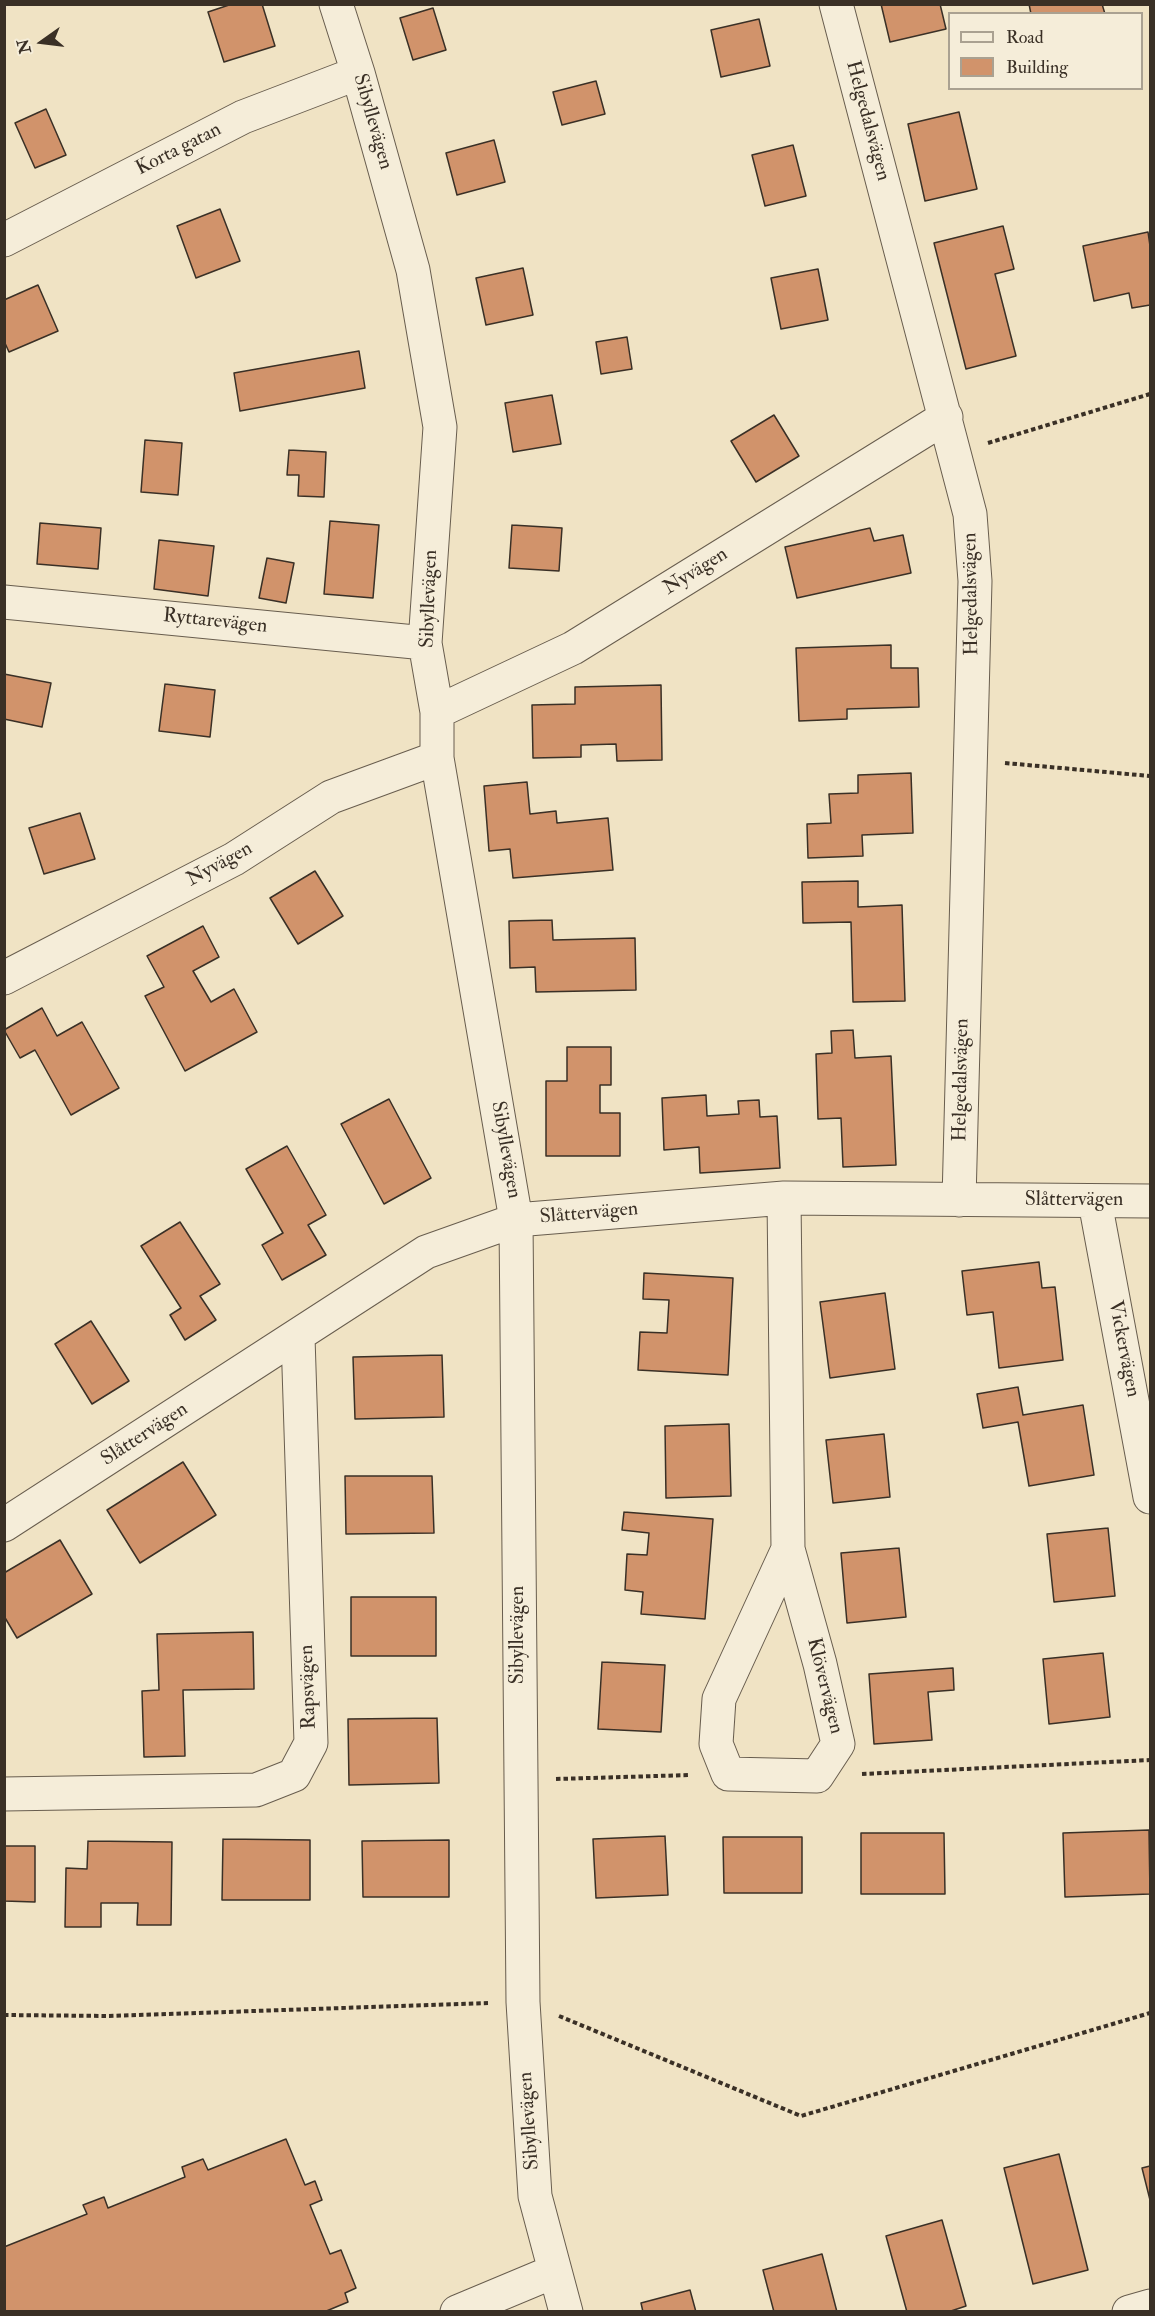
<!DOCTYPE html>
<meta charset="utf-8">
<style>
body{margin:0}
#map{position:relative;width:1155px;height:2316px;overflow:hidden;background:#f0e3c4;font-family:"IM FELL Double Pica",serif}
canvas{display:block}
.frame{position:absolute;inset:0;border:6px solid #3a3026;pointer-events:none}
.legend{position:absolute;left:948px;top:12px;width:195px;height:78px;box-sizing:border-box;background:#f5edd9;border:2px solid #aaa191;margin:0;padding:8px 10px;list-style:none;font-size:18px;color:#3a3026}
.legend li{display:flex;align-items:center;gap:12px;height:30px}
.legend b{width:30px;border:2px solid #aaa191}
.north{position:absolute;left:12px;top:12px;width:60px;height:60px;-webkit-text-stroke:4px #f5edd9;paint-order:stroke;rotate:256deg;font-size:16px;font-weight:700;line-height:24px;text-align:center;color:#3a3026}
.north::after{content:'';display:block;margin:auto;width:21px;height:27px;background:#3a3026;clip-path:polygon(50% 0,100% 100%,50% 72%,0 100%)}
</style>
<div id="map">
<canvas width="1155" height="2316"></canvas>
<div class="frame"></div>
<ul class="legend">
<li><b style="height:8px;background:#f5edd9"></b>Road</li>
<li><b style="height:16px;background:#d1936b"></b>Building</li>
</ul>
<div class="north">N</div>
</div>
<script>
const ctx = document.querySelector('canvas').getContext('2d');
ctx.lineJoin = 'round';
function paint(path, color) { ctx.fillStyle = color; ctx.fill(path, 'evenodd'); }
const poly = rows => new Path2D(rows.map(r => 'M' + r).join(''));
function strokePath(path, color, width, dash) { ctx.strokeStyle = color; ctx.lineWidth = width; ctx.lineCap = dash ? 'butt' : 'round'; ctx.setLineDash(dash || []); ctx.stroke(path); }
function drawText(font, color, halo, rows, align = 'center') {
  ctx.font = font + ' "IM FELL Double Pica",serif'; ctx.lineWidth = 6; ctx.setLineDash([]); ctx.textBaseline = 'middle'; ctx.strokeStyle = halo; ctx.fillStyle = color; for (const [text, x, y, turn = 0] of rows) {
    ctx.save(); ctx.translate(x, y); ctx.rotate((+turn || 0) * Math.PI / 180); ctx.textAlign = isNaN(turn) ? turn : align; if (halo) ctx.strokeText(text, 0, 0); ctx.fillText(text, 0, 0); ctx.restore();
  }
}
const building = poly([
 [232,4,262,4,275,46,224,62,208,12,232,4],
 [881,4,940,4,946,29,890,42,881,4],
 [1029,4,1102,4,1105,14,1031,14,1029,4],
 [433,8,446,50,413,60,400,18,433,8],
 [759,19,770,66,721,77,711,30,759,19],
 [596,81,605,114,562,125,553,92,596,81],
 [46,109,66,155,35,168,15,123,46,109],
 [959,112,977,189,925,201,908,124,959,112],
 [494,140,505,182,457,195,446,153,494,140],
 [793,145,806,196,765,206,752,155,793,145],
 [220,209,240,261,196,278,177,226,220,209],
 [1003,226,1014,269,995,274,1016,356,966,369,934,243,1003,226],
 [1148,232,1150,246,1150,305,1132,308,1129,293,1094,301,1083,246,1148,232],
 [523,268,533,315,486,325,476,278,523,268],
 [818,269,828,320,781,329,771,278,818,269],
 [38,285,58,331,9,352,4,341,4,300,38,285],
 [627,337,632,369,601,374,596,342,627,337],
 [359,351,365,388,240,411,234,373,359,351],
 [552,395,561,444,513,452,505,403,552,395],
 [774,415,799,456,756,482,731,441,774,415],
 [145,440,182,443,178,495,141,492,145,440],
 [289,450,326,452,324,497,298,496,299,475,287,475,289,450],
 [330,521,379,525,373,598,324,594,330,521],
 [40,523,101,528,98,569,37,564,40,523],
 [512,525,562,528,559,571,509,568,512,525],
 [870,528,874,541,903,535,911,573,797,598,785,547,870,528],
 [159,540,214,546,208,596,154,589,159,540],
 [267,558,294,563,286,603,259,598,267,558],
 [891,645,891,668,918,668,919,707,847,709,847,719,799,721,796,648,891,645],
 [4,674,51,683,42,727,4,719,4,674],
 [165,684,215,690,210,737,159,731,165,684],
 [661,685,662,760,617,761,616,744,581,745,581,757,533,758,532,705,575,704,575,687,661,685],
 [911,773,913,833,862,835,863,856,808,858,807,824,831,823,829,794,858,793,858,775,911,773],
 [527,782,530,814,556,811,557,823,608,818,613,870,513,878,510,849,489,851,484,786,527,782],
 [80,813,95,859,44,874,29,828,80,813],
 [315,871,343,916,298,944,270,898,315,871],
 [858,881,858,907,902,905,905,1001,853,1002,851,922,803,923,802,882,858,881],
 [552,920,553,940,635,938,636,990,536,992,535,967,510,968,509,921,552,920],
 [203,926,219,957,193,971,211,1002,234,989,257,1032,185,1071,145,996,164,987,147,956,203,926],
 [42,1008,57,1036,82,1022,119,1088,71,1115,35,1050,20,1058,4,1030,42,1008],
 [853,1030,855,1058,891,1056,896,1165,843,1167,841,1118,818,1119,816,1054,832,1053,831,1031,853,1030],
 [567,1047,611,1047,611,1085,600,1085,600,1113,620,1113,620,1156,546,1156,546,1081,567,1081,567,1047],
 [706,1095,707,1116,739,1114,738,1101,759,1100,760,1117,777,1116,780,1168,700,1173,699,1147,664,1150,662,1098,706,1095],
 [389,1099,431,1178,384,1204,341,1124,389,1099],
 [287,1146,326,1215,308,1225,326,1255,282,1280,262,1245,283,1233,246,1169,287,1146],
 [180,1222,220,1284,200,1296,216,1320,185,1340,170,1315,181,1308,141,1246,180,1222],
 [1039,1262,1042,1288,1055,1287,1063,1360,999,1368,993,1312,967,1315,962,1271,1039,1262],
 [644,1273,733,1278,728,1375,638,1370,640,1332,667,1333,669,1300,643,1299,644,1273],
 [885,1293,895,1369,830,1378,820,1302,885,1293],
 [91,1321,129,1381,92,1404,55,1344,91,1321],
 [442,1355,444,1417,355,1419,353,1357,442,1355],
 [1018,1387,1023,1415,1083,1405,1094,1475,1029,1486,1018,1422,983,1428,977,1394,1018,1387],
 [729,1424,731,1496,666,1498,665,1426,729,1424],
 [884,1434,890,1497,833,1503,826,1440,884,1434],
 [183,1462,216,1515,140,1563,107,1510,183,1462],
 [345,1476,432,1476,434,1533,346,1534,345,1476],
 [624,1512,713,1519,705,1619,641,1614,643,1592,625,1590,627,1554,647,1555,649,1533,622,1530,624,1512],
 [1108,1528,1115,1596,1054,1602,1047,1534,1108,1528],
 [60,1540,92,1594,17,1638,4,1616,4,1573,60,1540],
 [899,1548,906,1617,847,1623,841,1553,899,1548],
 [351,1597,436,1597,436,1656,351,1656,351,1597],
 [253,1632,254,1689,183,1690,185,1756,144,1757,142,1691,159,1690,157,1634,253,1632],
 [1103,1653,1110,1717,1049,1724,1043,1659,1103,1653],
 [602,1662,665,1665,661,1732,598,1729,602,1662],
 [953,1668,954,1690,928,1692,932,1740,874,1744,869,1674,953,1668],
 [437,1718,439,1783,349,1785,348,1719,437,1718],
 [1149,1830,1150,1894,1065,1897,1063,1833,1149,1830],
 [861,1833,944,1833,945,1894,861,1894,861,1833],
 [665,1836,668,1895,596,1898,593,1839,665,1836],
 [723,1837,802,1837,802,1893,724,1893,723,1837],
 [223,1839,310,1840,310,1900,222,1900,223,1839],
 [449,1840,449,1897,363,1897,362,1841,449,1840],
 [88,1841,172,1842,171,1925,137,1925,138,1903,101,1903,101,1927,65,1927,66,1868,87,1869,88,1841],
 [4,1846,35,1846,35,1902,4,1901,4,1846],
 [286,2139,305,2185,315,2181,322,2200,310,2205,330,2254,341,2250,356,2288,345,2293,348,2302,324,2312,4,2312,4,2247,87,2214,83,2205,104,2197,108,2208,185,2177,182,2167,203,2159,208,2170,286,2139],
 [1059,2154,1088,2270,1033,2284,1004,2168,1059,2154],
 [1150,2166,1150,2200,1142,2168,1150,2166],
 [942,2220,966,2306,948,2312,907,2312,886,2236,942,2220],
 [822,2254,837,2312,774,2312,763,2270,822,2254],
 [690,2290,696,2312,643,2312,641,2303,690,2290]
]);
const path = poly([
 [988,443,1150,394],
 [1005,763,1150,776],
 [862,1774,1150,1760],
 [556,1779,690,1775],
 [4,2015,109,2016,488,2003],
 [559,2016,801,2116,1150,2013]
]);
const minor = poly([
 [336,4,358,73,413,270,440,427,425,643,437,712,437,758,516,1220,523,2002,535,2196,566,2312],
 [836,4,970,514,975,581,959,1200],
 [4,240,243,117,358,73],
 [4,602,425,643],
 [437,712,573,648,946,417],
 [4,978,234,859,331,797,437,758],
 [784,1198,788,1549,719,1699,716,1744,728,1774,817,1776,838,1744,820,1664,788,1549],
 [1095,1202,1150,1497],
 [4,1525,426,1252,516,1220,784,1198,1150,1201],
 [4,1794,256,1790,294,1775,311,1743,298,1337],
 [457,2312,555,2271],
 [1129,2312,1150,2306]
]);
const streetNames = [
 ["Helgedalsvägen",867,121,75],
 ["Sibyllevägen",372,122,74],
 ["Korta gatan",179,150,-27],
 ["Nyvägen",696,572,-32],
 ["Helgedalsvägen",972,594,-91],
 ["Sibyllevägen",430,599,-88],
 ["Ryttarevägen",215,622,6],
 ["Nyvägen",220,865,-29],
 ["Helgedalsvägen",962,1080,-89],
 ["Sibyllevägen",505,1150,80],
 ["Slåttervägen",1074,1201],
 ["Slåttervägen",589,1214,-5],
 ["Vickervägen",1123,1349,79],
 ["Slåttervägen",145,1435,-33],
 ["Sibyllevägen",519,1635,-90],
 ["Klövervägen",824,1686,76],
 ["Rapsvägen",309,1687,-92],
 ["Sibyllevägen",530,2121,-94]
];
paint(building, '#d1936b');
strokePath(building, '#3a3026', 1.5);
strokePath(minor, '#685d4e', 35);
strokePath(path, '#3a3026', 4, [4.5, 3]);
strokePath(minor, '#f5edd9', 33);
drawText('20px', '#3a3026', '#f5edd9', streetNames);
</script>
